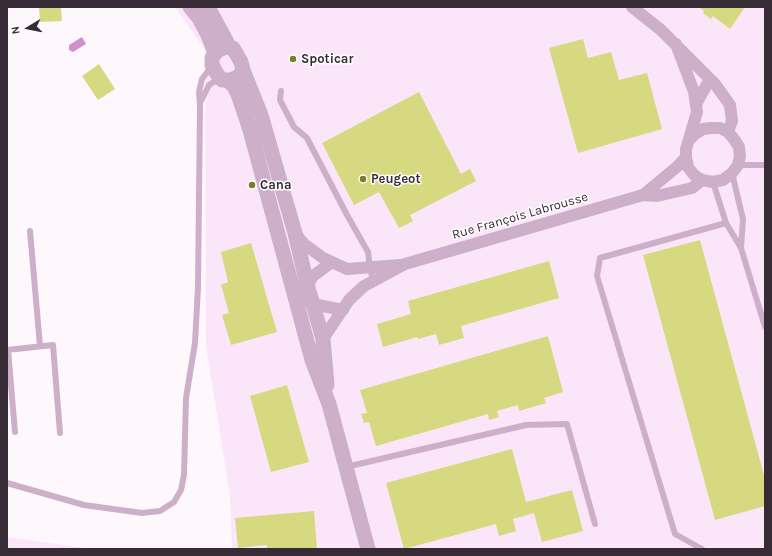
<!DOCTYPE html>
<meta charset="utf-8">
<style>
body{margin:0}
#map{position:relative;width:772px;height:556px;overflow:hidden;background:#fef8fd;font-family:Karla,sans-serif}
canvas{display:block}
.frame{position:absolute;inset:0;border:8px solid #372b36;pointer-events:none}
.north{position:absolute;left:8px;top:8px;width:40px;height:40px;-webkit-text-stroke:3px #fff;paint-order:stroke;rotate:260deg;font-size:11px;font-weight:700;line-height:16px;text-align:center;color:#372b36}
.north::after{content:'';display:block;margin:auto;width:14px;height:18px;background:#372b36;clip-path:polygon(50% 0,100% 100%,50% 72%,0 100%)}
</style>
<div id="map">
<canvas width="772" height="556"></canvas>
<div class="frame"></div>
<div class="north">N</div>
</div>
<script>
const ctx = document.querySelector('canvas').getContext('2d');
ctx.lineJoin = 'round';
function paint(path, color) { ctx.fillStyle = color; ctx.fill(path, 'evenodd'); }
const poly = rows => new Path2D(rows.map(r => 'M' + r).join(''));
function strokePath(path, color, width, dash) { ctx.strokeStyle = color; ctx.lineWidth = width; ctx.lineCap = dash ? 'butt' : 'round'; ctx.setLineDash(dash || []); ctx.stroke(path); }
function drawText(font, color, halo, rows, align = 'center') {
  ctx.font = font + ' Karla,sans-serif'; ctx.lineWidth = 3; ctx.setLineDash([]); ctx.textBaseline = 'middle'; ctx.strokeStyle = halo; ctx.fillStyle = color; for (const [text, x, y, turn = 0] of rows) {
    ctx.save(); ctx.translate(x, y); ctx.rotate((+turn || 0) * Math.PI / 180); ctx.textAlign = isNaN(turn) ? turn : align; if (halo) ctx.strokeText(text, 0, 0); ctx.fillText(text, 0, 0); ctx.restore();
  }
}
const built = poly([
 [175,7,765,7,765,549,232,549,230,495,206,346,205,50],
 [7,537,92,549,7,549]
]);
const water = poly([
 [82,37,86,44,73,52,69,50,69,45]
]);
const building = poly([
 [39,7,61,8,62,21,40,22],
 [699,7,745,7,730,29,713,16,711,19,703,13,704,11],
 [583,39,588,58,611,52,619,80,647,73,662,129,578,153,549,48],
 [99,64,115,89,98,100,82,76],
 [419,92,461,174,470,169,476,181,410,215,413,221,399,228,379,192,354,205,322,143],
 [700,240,765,479,765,506,715,520,643,255],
 [251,243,277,332,231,345,222,315,229,313,221,285,228,282,221,252],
 [549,261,559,298,461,326,464,338,439,345,436,334,418,339,417,337,383,347,377,324,411,314,408,301],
 [548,336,563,392,544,398,546,403,519,411,518,405,497,411,499,417,489,420,488,414,376,446,369,422,364,423,361,414,367,413,360,390],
 [287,385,309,462,271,472,250,396],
 [512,449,526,502,572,490,583,531,542,542,534,513,513,519,516,531,499,536,496,524,404,549,386,483],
 [314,511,317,549,267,549,267,545,238,548,235,518]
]);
const service = poly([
 [281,91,280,100,294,127,307,138,347,215,368,252,370,267,373,281],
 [200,103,209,85,220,78],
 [738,165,765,165],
 [713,182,726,223,741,248,743,219,732,173],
 [30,231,40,346],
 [741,248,765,327],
 [7,350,53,345,60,433],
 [8,350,15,432],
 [346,467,526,425,567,424,595,524],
 [7,483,84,505,142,513,160,511,174,502,181,490,184,475,186,398,195,343,198,287,200,105,199,92,202,79,211,67],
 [702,549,675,534,597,276,600,258,726,223]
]);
const minor = poly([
 [632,7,661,30,715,84,730,105,732,121,728,132],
 [676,44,694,92,697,112,686,149,686,157,688,167,694,175,702,180,713,182,723,180,732,173,738,165,740,156,739,147,734,139,728,132,720,128,711,128,703,129,695,134,689,140],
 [696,104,710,79],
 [643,195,657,196,692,188,702,180],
 [295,233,304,244,323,258,347,269,400,265],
 [305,290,313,276,332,262],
 [306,300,313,304,343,310],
 [323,339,349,300,364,286,405,264,643,195,678,166,686,157]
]);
const tertiary = poly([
 [190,7,199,18,208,35,215,53],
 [208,7,230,48],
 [225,47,233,48,241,62,243,70,238,77,230,80,222,80,217,74,212,65,212,58,217,51,225,47],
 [243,70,261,115,295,233,307,284,323,339,327,385],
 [227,80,234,86,239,97,250,130,312,360,329,404,368,549]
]);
const markers = [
 [293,59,4,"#7e7e27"],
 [363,179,4,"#7e7e27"],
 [252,185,4,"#7e7e27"]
];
const poiNames = [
 ["Spoticar",301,59],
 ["Peugeot",371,179],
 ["Cana",260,185]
];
const streetNames = [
 ["Rue François Labrousse",520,216,-16]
];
paint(built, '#fbe5f8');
paint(water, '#d290cb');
paint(building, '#d7d980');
strokePath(service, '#ceafca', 6);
strokePath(minor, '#ceafca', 12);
strokePath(tertiary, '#ceafca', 15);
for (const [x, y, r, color] of markers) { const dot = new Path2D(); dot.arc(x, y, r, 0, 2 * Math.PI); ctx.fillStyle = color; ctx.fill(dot); strokePath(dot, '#fff', 1.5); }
drawText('bold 13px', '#372b36', '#fff', poiNames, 'left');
drawText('13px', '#372b36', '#fff', streetNames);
</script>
